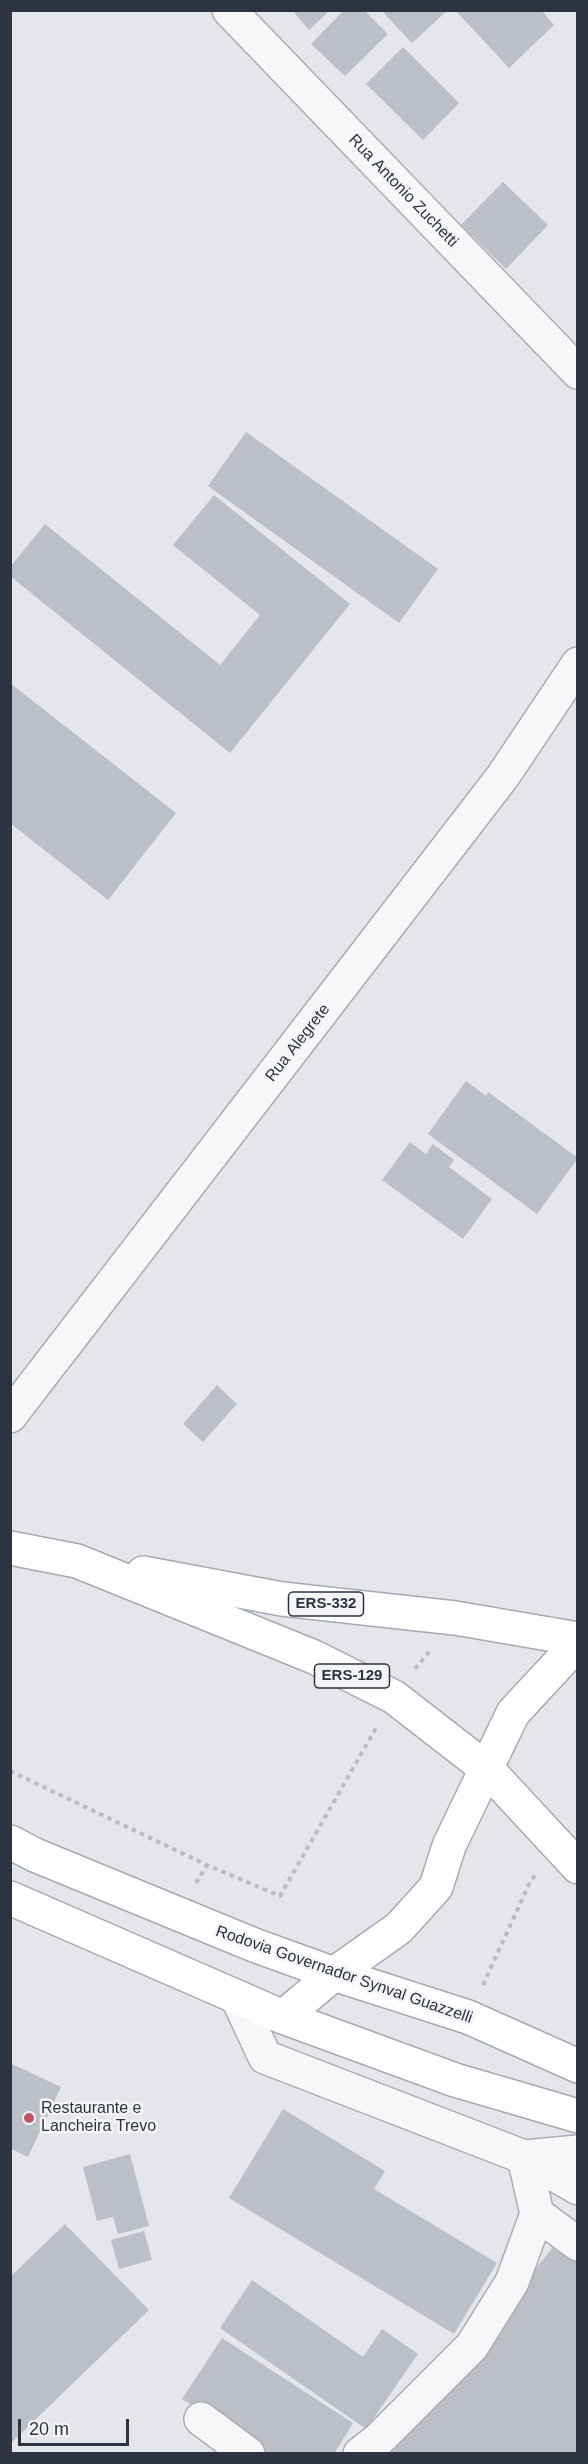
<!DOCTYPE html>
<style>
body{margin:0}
#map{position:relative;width:588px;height:2464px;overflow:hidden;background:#e4e6ea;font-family:Helvetica,sans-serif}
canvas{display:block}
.frame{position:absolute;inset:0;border:12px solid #2d3341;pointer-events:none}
.scale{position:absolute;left:18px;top:2419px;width:111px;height:27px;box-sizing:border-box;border:3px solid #2d3341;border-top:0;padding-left:8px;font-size:18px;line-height:21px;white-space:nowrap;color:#2d3341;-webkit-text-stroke:4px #f4f5f8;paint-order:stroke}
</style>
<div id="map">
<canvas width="588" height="2464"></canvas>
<div class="frame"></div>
<div class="scale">20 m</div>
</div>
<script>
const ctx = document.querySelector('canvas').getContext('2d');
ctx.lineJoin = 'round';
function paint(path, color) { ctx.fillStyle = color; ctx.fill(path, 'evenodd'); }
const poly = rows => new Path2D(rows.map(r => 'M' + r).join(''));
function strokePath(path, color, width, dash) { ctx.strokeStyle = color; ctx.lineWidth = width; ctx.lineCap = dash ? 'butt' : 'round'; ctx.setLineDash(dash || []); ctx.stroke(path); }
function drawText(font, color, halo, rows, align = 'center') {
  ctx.font = font + ' Helvetica,sans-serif'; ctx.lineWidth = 5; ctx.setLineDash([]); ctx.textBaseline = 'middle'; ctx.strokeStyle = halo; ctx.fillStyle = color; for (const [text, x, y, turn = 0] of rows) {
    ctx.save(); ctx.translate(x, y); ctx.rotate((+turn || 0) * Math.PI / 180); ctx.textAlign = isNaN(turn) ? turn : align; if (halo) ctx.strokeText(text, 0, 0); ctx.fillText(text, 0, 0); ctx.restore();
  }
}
const building = poly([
 [292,10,330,10,309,30],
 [344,10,364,10,388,34,345,76,311,44],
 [381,10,448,10,412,43],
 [455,10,541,10,554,25,509,68],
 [403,47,459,103,423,140,366,84],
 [503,182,548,225,506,269,461,225],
 [246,432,438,569,399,623,208,486],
 [214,495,350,604,230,753,10,576,10,567,45,524,220,665,260,615,173,545],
 [10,683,176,813,108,900,10,823],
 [466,1081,486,1096,488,1092,578,1158,537,1214,428,1134],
 [410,1142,426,1154,433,1144,454,1160,449,1167,492,1199,463,1239,382,1180],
 [217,1385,237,1404,203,1442,183,1424],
 [10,2063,61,2087,28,2157,10,2148],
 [283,2109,385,2171,374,2189,497,2263,454,2334,229,2198],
 [130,2154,149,2226,118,2234,113,2217,97,2221,83,2167],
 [65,2224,149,2310,10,2444,10,2277],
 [144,2231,152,2260,119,2269,111,2240],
 [559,2240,578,2256,578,2454,384,2454],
 [252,2280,363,2357,382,2329,418,2354,366,2429,220,2328],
 [222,2338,353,2423,334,2454,267,2454,182,2399]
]);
const path = poly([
 [415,1669,429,1652],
 [10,1771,207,1865,280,1896,376,1728],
 [196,1883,207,1865],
 [483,1985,530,1882,537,1873]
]);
const minor = poly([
 [229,10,578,372],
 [10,1416,503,776,578,664],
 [237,1997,265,2057,524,2157,578,2152],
 [578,2188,524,2157,537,2214,578,2244],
 [201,2419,248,2454],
 [360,2454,378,2440,472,2346,512,2282,537,2214]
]);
const major = poly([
 [10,1548,77,1561,314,1657,394,1697,488,1770,578,1867],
 [143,1573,282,1599,455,1618,578,1639],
 [10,1842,35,1855,254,1945,334,1974,468,2017,578,2066],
 [10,1898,283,2017,455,2080,578,2116],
 [283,2017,334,1974,399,1928,436,1887,449,1846,513,1713,578,1643]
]);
const markers = [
 [29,2118,6,"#c15860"]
];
const shields = [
 [326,1604,75],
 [352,1676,75]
];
const shieldNames = [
 ["ERS-332",326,1604],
 ["ERS-129",352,1676]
];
const streetNames = [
 ["Rua Antonio Zuchetti",403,191,46],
 ["Rua Alegrete",298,1043,-52],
 ["Rodovia Governador Synval Guazzelli",344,1975,19]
];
const poiNames = [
 ["Restaurante e",41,2109],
 ["Lancheira Trevo",41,2127]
];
paint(building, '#bcbfc7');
strokePath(minor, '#a9adb4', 36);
strokePath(major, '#a5aab5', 36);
strokePath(path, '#babcc2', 4, [4.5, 4.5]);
strokePath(minor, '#f7f7f9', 33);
strokePath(major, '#fff', 33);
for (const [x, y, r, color] of markers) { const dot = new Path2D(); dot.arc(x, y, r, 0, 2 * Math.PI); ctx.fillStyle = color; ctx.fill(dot); strokePath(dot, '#f4f5f8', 2); }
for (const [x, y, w] of shields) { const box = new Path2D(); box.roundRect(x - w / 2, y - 12, w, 24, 4.5); ctx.fillStyle = '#f4f5f8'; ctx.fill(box); strokePath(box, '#2d3341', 1.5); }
drawText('bold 15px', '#2d3341', null, shieldNames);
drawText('16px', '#2d3341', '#f4f5f8', streetNames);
drawText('16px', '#2d3341', '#f4f5f8', poiNames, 'left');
</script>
